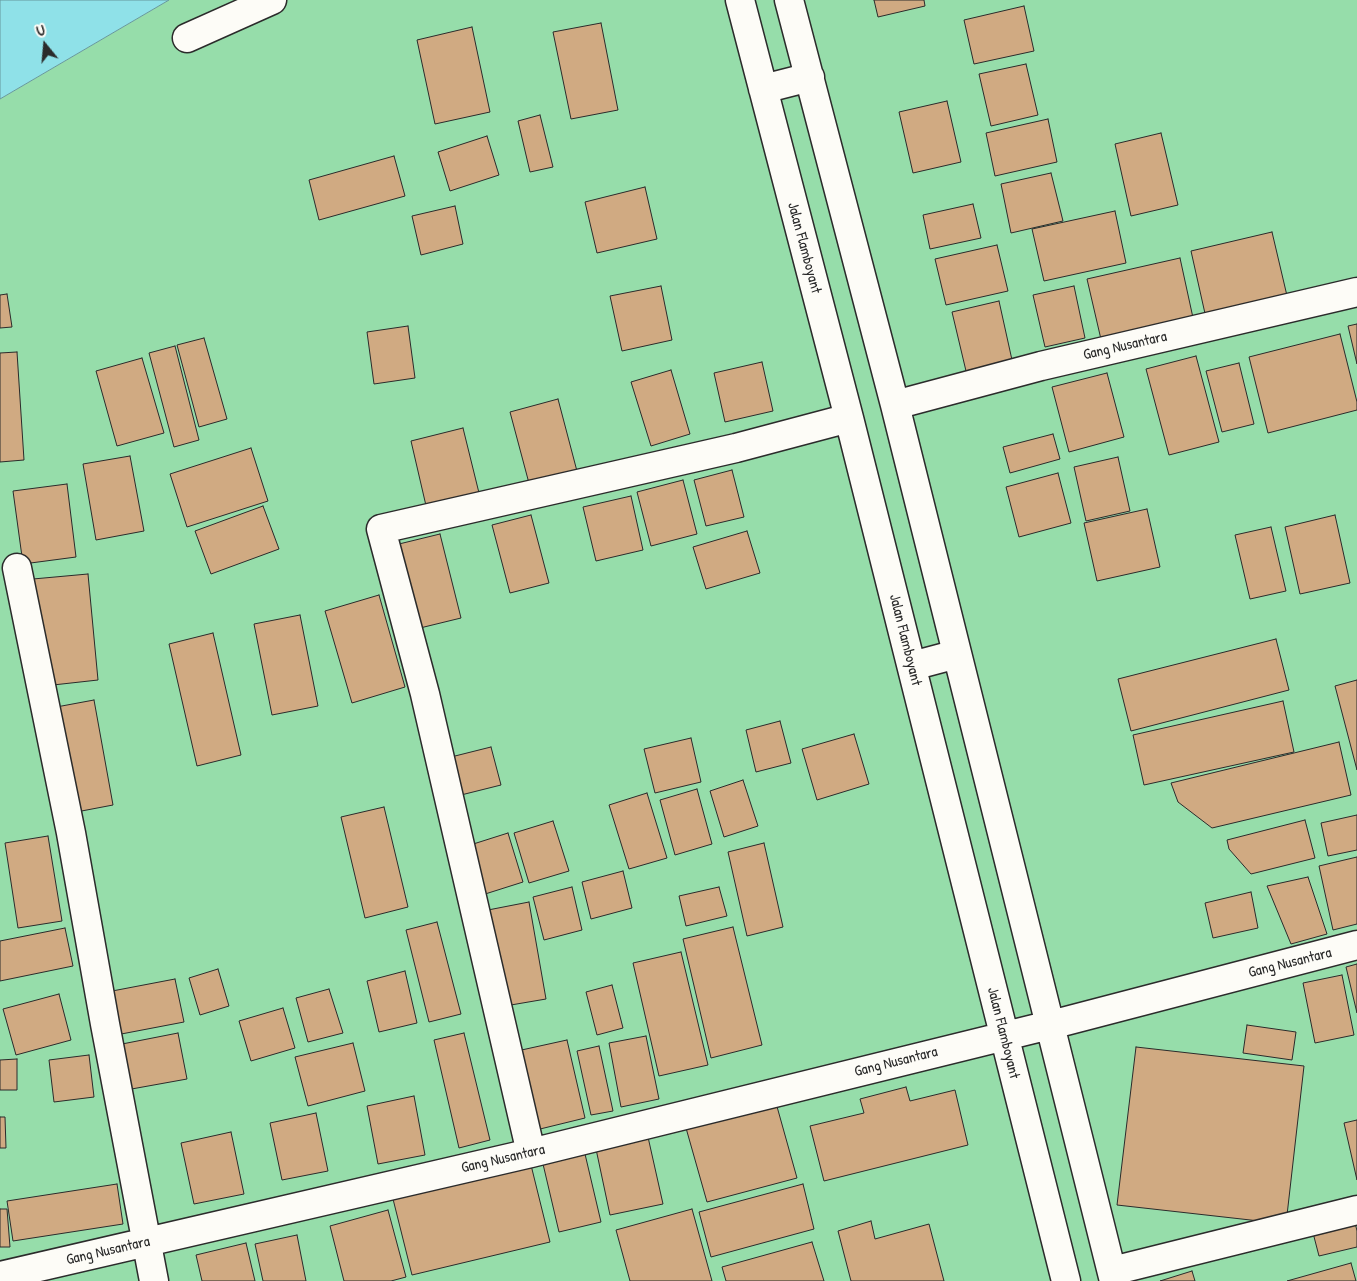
<!DOCTYPE html>
<style>
body{margin:0}
#map{position:relative;width:1357px;height:1281px;overflow:hidden;background:#f4ece0;font-family:"Patrick Hand",sans-serif}
canvas{display:block}
.north{position:absolute;left:20px;top:20px;width:50px;height:50px;-webkit-text-stroke:4px #fdfcf7;paint-order:stroke;rotate:343deg;font-size:14px;font-weight:700;line-height:20px;text-align:center;color:#2b2b2b}
.north::after{content:'';display:block;margin:auto;width:18px;height:22px;background:#2b2b2b;clip-path:polygon(50% 0,100% 100%,50% 72%,0 100%)}
</style>
<div id="map">
<canvas width="1357" height="1281"></canvas>
<div class="north">U</div>
</div>
<script>
const ctx = document.querySelector('canvas').getContext('2d');
ctx.lineJoin = 'round';
function paint(path, color) { ctx.fillStyle = color; ctx.fill(path, 'evenodd'); }
const poly = rows => new Path2D(rows.map(r => 'M' + r).join(''));
function strokePath(path, color, width, dash) { ctx.strokeStyle = color; ctx.lineWidth = width; ctx.lineCap = dash ? 'butt' : 'round'; ctx.setLineDash(dash || []); ctx.stroke(path); }
function drawText(font, color, halo, rows, align = 'center') {
  ctx.font = font + ' "Patrick Hand",sans-serif'; ctx.lineWidth = 4; ctx.setLineDash([]); ctx.textBaseline = 'middle'; ctx.strokeStyle = halo; ctx.fillStyle = color; for (const [text, x, y, turn = 0] of rows) {
    ctx.save(); ctx.translate(x, y); ctx.rotate((+turn || 0) * Math.PI / 180); ctx.textAlign = isNaN(turn) ? turn : align; if (halo) ctx.strokeText(text, 0, 0); ctx.fillText(text, 0, 0); ctx.restore();
  }
}
const green = poly([
 [169,0,1357,0,1357,1281,0,1281,0,99]
]);
const water = poly([
 [0,0,169,0,0,99,0,0]
]);
const building = poly([
 [874,0,924,0,925,6,878,17,874,0],
 [1024,6,1034,51,974,64,964,20,1024,6],
 [601,23,618,110,571,119,553,32,601,23],
 [472,27,490,112,435,124,417,40,472,27],
 [1026,64,1038,115,991,126,979,74,1026,64],
 [947,101,961,162,913,173,899,112,947,101],
 [540,115,553,167,530,172,518,121,540,115],
 [1048,119,1057,162,995,176,986,133,1048,119],
 [1161,133,1178,205,1131,216,1115,144,1161,133],
 [487,136,499,175,450,191,438,152,487,136],
 [394,156,405,196,319,220,309,180,394,156],
 [1051,173,1063,221,1011,233,1001,184,1051,173],
 [645,187,657,239,597,253,585,202,645,187],
 [973,204,981,238,930,249,923,215,973,204],
 [455,206,463,244,421,255,412,216,455,206],
 [1115,211,1126,263,1044,281,1032,229,1115,211],
 [1272,232,1288,300,1206,318,1191,251,1272,232],
 [997,245,1008,291,946,305,935,259,997,245],
 [1180,258,1195,327,1103,348,1087,279,1180,258],
 [661,286,672,340,622,351,610,296,661,286],
 [1074,286,1085,338,1045,347,1033,295,1074,286],
 [7,294,12,327,0,328,0,295,7,294],
 [999,301,1012,360,966,371,952,312,999,301],
 [1357,324,1357,364,1348,326,1357,324],
 [408,326,415,378,374,384,367,332,408,326],
 [1340,334,1357,402,1357,410,1268,433,1249,357,1340,334],
 [204,338,227,419,199,427,177,345,204,338],
 [175,346,199,440,174,447,149,353,175,346],
 [17,352,24,460,0,462,0,353,17,352],
 [1196,356,1219,442,1169,455,1146,369,1196,356],
 [142,358,164,433,117,446,96,371,142,358],
 [762,362,773,411,725,422,714,373,762,362],
 [1239,363,1254,424,1222,432,1206,371,1239,363],
 [671,370,690,434,651,446,631,382,671,370],
 [1107,373,1124,437,1069,452,1052,387,1107,373],
 [558,399,578,475,530,487,510,412,558,399],
 [463,428,480,497,427,510,411,441,463,428],
 [1053,434,1060,459,1010,473,1003,447,1053,434],
 [251,448,268,501,187,527,170,474,251,448],
 [130,456,144,531,96,540,83,464,130,456],
 [1118,457,1130,511,1086,521,1074,467,1118,457],
 [732,470,744,517,706,526,694,480,732,470],
 [1058,473,1071,523,1019,537,1006,487,1058,473],
 [683,480,697,534,651,546,637,492,683,480],
 [67,484,76,557,23,564,13,491,67,484],
 [631,496,643,550,596,561,583,507,631,496],
 [263,506,279,549,211,574,195,531,263,506],
 [1147,509,1160,567,1097,581,1084,523,1147,509],
 [531,515,549,583,510,593,492,525,531,515],
 [1335,515,1350,583,1300,594,1285,527,1335,515],
 [1271,527,1286,591,1250,599,1235,535,1271,527],
 [747,531,760,573,706,589,693,547,747,531],
 [440,534,461,618,420,628,399,544,440,534],
 [88,574,98,680,44,686,33,579,88,574],
 [379,595,405,687,352,703,325,611,379,595],
 [300,615,318,706,272,715,254,624,300,615],
 [213,633,241,755,197,766,169,644,213,633],
 [1276,639,1289,690,1131,731,1118,679,1276,639],
 [1357,680,1357,770,1335,686,1357,680],
 [94,700,113,805,71,813,51,708,94,700],
 [1283,701,1294,752,1144,785,1133,735,1283,701],
 [780,721,791,763,756,772,746,730,780,721],
 [854,734,869,784,817,800,802,749,854,734],
 [691,738,701,782,655,793,644,749,691,738],
 [1339,742,1351,795,1212,828,1178,802,1171,783,1339,742],
 [491,747,501,785,453,797,443,759,491,747],
 [743,780,758,826,724,837,710,791,743,780],
 [697,789,712,844,675,855,660,800,697,789],
 [647,793,667,858,629,869,609,805,647,793],
 [384,807,408,907,365,918,341,817,384,807],
 [1357,815,1357,850,1328,856,1321,823,1357,815],
 [1305,820,1315,858,1251,874,1229,849,1227,840,1305,820],
 [553,821,569,871,529,883,514,833,553,821],
 [508,833,523,882,482,895,467,846,508,833],
 [48,836,62,921,18,928,5,843,48,836],
 [764,843,783,927,747,936,728,852,764,843],
 [1357,857,1357,924,1333,930,1319,866,1357,857],
 [623,871,632,908,591,919,582,882,623,871],
 [1308,877,1327,934,1291,944,1267,886,1308,877],
 [572,887,582,930,544,940,533,897,572,887],
 [719,887,727,916,686,926,679,896,719,887],
 [1251,892,1258,928,1213,938,1205,903,1251,892],
 [529,902,546,999,505,1006,488,910,529,902],
 [437,922,461,1014,429,1022,406,930,437,922],
 [733,927,762,1045,711,1058,683,939,733,927],
 [65,928,73,966,0,981,0,941,65,928],
 [681,952,708,1065,659,1076,633,963,681,952],
 [1357,964,1357,1013,1346,967,1357,964],
 [218,969,229,1006,200,1015,189,978,218,969],
 [405,971,417,1023,379,1032,367,981,405,971],
 [1342,975,1354,1035,1315,1043,1303,983,1342,975],
 [175,979,184,1022,116,1035,107,992,175,979],
 [612,985,623,1028,597,1035,586,992,612,985],
 [329,989,343,1033,308,1042,296,998,329,989],
 [59,994,71,1040,16,1055,3,1009,59,994],
 [283,1008,295,1048,251,1061,239,1021,283,1008],
 [1247,1025,1296,1032,1292,1060,1243,1053,1247,1025],
 [178,1033,187,1079,126,1090,117,1045,178,1033],
 [464,1033,490,1140,459,1148,434,1040,464,1033],
 [646,1036,659,1099,621,1107,609,1043,646,1036],
 [567,1040,585,1118,536,1130,517,1051,567,1040],
 [353,1043,365,1091,308,1106,295,1057,353,1043],
 [599,1046,613,1111,591,1115,577,1051,599,1046],
 [1136,1047,1304,1066,1286,1224,1117,1205,1136,1047],
 [89,1055,94,1097,54,1102,49,1060,89,1055],
 [17,1059,17,1090,0,1090,0,1060,17,1059],
 [906,1087,910,1101,955,1090,968,1145,824,1181,810,1126,864,1113,860,1099,906,1087],
 [414,1096,425,1155,378,1164,367,1106,414,1096],
 [776,1103,797,1178,707,1202,686,1128,776,1103],
 [316,1113,328,1171,282,1180,270,1123,316,1113],
 [0,1117,5,1117,6,1148,0,1148,0,1117],
 [1357,1120,1357,1180,1344,1123,1357,1120],
 [231,1132,244,1194,194,1204,181,1143,231,1132],
 [648,1137,663,1204,610,1215,596,1149,648,1137],
 [585,1154,601,1222,559,1232,543,1164,585,1154],
 [531,1165,550,1242,412,1275,393,1199,531,1165],
 [117,1184,123,1224,13,1241,7,1201,117,1184],
 [803,1184,814,1229,711,1257,699,1212,803,1184],
 [0,1209,7,1209,10,1247,0,1247,0,1209],
 [692,1209,712,1281,630,1281,616,1230,692,1209],
 [388,1210,406,1277,391,1281,344,1281,330,1226,388,1210],
 [1354,1218,1357,1231,1357,1247,1319,1256,1312,1229,1354,1218],
 [871,1221,875,1239,929,1224,944,1281,851,1281,838,1231,871,1221],
 [297,1235,306,1281,263,1281,255,1244,297,1235],
 [812,1242,824,1281,726,1281,722,1267,812,1242],
 [246,1243,255,1281,202,1281,196,1255,246,1243],
 [1351,1263,1356,1281,1287,1281,1351,1263],
 [1192,1271,1195,1281,1160,1281,1192,1271]
]);
const minor = poly([
 [740,0,849,418,1066,1281],
 [789,0,895,405,1114,1281],
 [187,38,272,0],
 [763,89,810,77],
 [895,405,1041,366,1357,292],
 [17,568,71,833,105,1024,154,1281],
 [912,666,957,654],
 [531,1153,425,694,381,529,736,448,849,418],
 [1112,1271,1357,1210],
 [0,1276,531,1153,1066,1021,1357,945]
]);
const streetNames = [
 ["Jalan Flamboyant",804,248,75],
 ["Gang Nusantara",1125,346,-13],
 ["Jalan Flamboyant",905,640,76],
 ["Gang Nusantara",1290,963,-14],
 ["Jalan Flamboyant",1003,1033,76],
 ["Gang Nusantara",896,1062,-14],
 ["Gang Nusantara",503,1159,-13],
 ["Gang Nusantara",108,1251,-13]
];
paint(green, '#96ddaa');
paint(water, '#8fe1e8');
strokePath(water, '#67989c', 1);
paint(building, '#d0aa82');
strokePath(building, '#2b2b2b', 1);
strokePath(minor, '#2b2b2b', 31);
strokePath(minor, '#fdfcf7', 28);
drawText('15px', '#2b2b2b', '#fdfcf7', streetNames);
</script>
